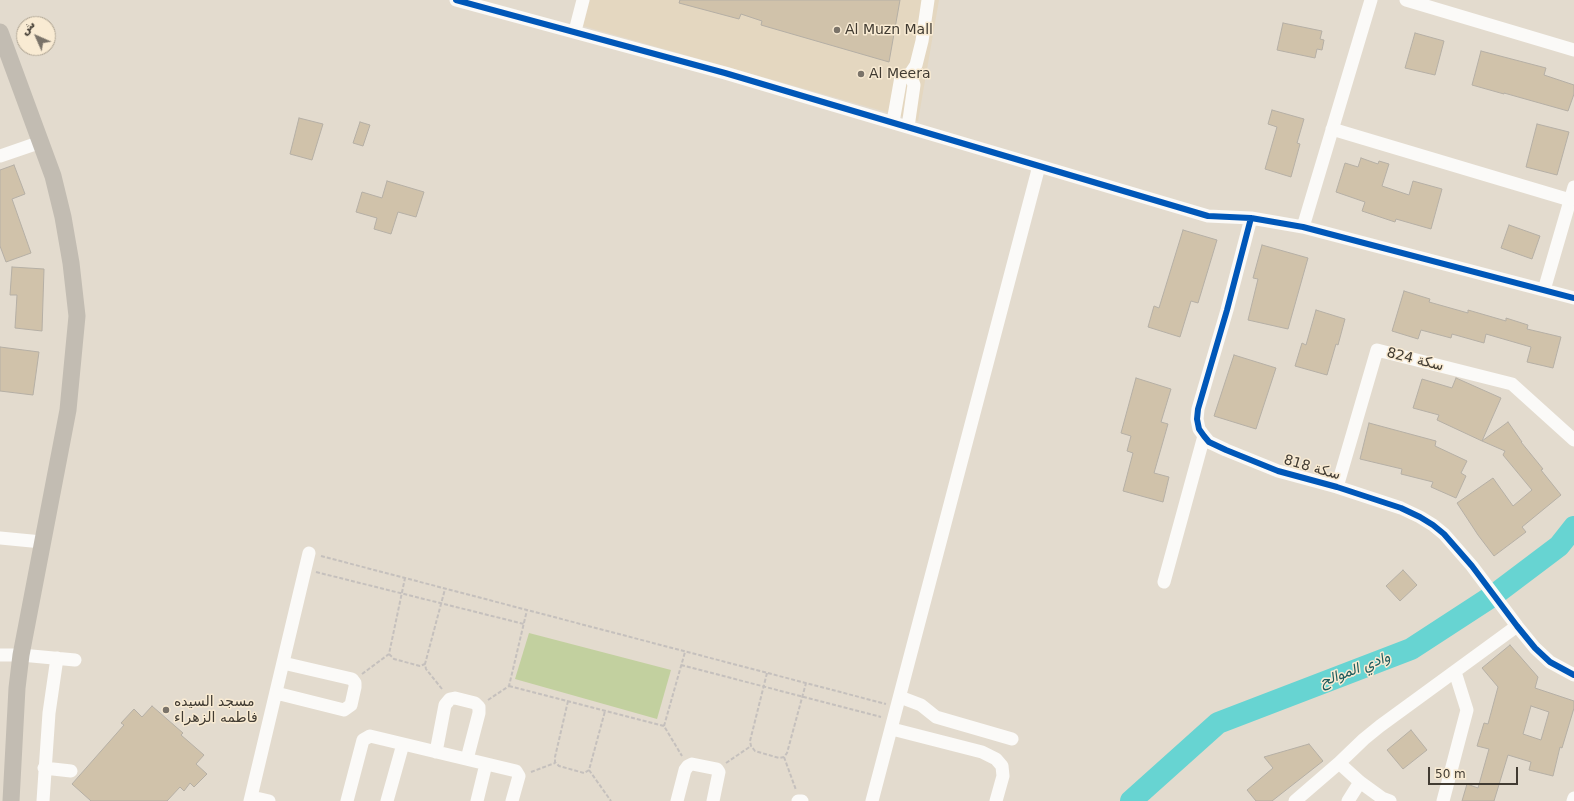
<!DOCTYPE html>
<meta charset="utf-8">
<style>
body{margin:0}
#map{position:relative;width:1574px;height:801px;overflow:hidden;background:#e3dbce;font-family:"DejaVu Sans",Vazirmatn,sans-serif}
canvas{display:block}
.north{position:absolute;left:16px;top:16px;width:40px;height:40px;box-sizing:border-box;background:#f9ebd3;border:1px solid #afa593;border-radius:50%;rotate:315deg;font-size:11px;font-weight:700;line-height:16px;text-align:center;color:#413b32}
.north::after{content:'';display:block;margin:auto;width:14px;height:18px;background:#7a7369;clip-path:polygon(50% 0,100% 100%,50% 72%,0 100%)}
.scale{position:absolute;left:1428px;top:767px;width:90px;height:18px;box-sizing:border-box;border:2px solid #413b32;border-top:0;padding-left:5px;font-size:12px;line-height:14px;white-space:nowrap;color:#413b32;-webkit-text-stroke:3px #f9ebd3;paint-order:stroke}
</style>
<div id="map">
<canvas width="1574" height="801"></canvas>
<div class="north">ش</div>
<div class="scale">50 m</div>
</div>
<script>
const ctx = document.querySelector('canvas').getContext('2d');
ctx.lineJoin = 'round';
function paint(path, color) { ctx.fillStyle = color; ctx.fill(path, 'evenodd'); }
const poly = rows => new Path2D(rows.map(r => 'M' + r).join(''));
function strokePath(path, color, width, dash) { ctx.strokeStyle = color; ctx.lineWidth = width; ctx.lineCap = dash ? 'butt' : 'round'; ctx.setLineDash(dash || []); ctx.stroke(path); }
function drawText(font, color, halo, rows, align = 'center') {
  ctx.font = font + ' "DejaVu Sans",Vazirmatn,sans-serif'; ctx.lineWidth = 3; ctx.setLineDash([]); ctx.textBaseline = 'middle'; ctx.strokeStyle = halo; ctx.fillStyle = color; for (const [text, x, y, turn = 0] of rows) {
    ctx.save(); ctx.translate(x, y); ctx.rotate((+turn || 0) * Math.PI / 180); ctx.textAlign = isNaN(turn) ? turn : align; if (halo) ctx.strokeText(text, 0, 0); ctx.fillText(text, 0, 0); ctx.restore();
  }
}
const built = poly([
 [590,0,939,0,918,121,583,26]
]);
const green = poly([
 [529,633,671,670,657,719,515,679]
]);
const river = poly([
 [1131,801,1218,723,1411,649,1494,595,1559,546,1574,527]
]);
const building = poly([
 [680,0,900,0,889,62,761,25,762,21,741,14,739,19,679,3,680,0],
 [1283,23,1322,31,1320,39,1324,40,1322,50,1317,49,1315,58,1277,50,1283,23],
 [1415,33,1444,41,1435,75,1405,68,1415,33],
 [1481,51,1546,68,1544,75,1574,85,1574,94,1568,111,1504,93,1504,94,1472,85,1481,51],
 [1272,110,1304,119,1297,143,1300,144,1291,177,1265,169,1277,127,1268,124,1272,110],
 [299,118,323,124,312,160,290,154,299,118],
 [360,122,370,125,363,146,353,143,360,122],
 [1537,124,1569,132,1557,175,1526,167,1537,124],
 [1361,158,1378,164,1379,161,1389,164,1382,186,1409,195,1413,181,1442,189,1431,229,1396,219,1395,222,1362,211,1365,202,1336,192,1345,163,1358,167,1361,158],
 [14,165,25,194,12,199,31,253,6,262,0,246,0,170,14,165],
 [387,181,424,192,416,217,398,212,391,234,374,229,377,218,356,212,362,192,382,198,387,181],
 [1509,225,1540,236,1532,259,1501,248,1509,225],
 [1183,230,1217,240,1198,303,1191,301,1180,337,1148,327,1154,306,1159,308,1183,230],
 [1262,245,1308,258,1288,329,1248,320,1258,279,1253,278,1262,245],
 [12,267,44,269,42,331,15,328,17,295,10,295,12,267],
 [1404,291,1430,299,1429,302,1468,313,1468,310,1506,321,1506,318,1528,325,1527,329,1561,337,1553,368,1527,362,1531,347,1486,334,1484,343,1452,334,1451,338,1421,330,1418,339,1392,331,1404,291],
 [1316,310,1345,319,1338,345,1336,344,1327,375,1295,366,1302,343,1306,345,1316,310],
 [0,347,39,352,33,395,0,391,0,347],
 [1234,355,1276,368,1256,429,1214,416,1234,355],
 [1136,378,1171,389,1161,422,1168,424,1154,473,1169,477,1163,502,1123,491,1133,453,1127,451,1131,436,1121,433,1136,378],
 [1456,378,1501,398,1482,441,1437,420,1439,415,1413,408,1422,379,1452,388,1456,378],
 [1508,422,1522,442,1521,442,1543,469,1541,470,1561,495,1522,527,1526,532,1494,556,1478,535,1457,503,1493,478,1513,506,1532,490,1503,455,1505,451,1482,441,1508,422],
 [1369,423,1436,441,1435,446,1467,461,1461,473,1466,476,1456,498,1431,487,1433,482,1401,474,1402,469,1360,459,1369,423],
 [1403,570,1417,585,1400,601,1386,586,1403,570],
 [1510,645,1538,677,1535,688,1574,701,1574,708,1562,748,1560,747,1553,776,1529,770,1531,762,1508,755,1494,801,1462,801,1467,784,1478,788,1489,749,1477,746,1484,723,1488,724,1498,687,1482,668,1510,645],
 [1531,706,1549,712,1541,740,1523,734,1531,706],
 [152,706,183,733,181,735,204,755,196,764,207,774,194,787,190,783,184,791,180,787,167,801,91,801,72,784,124,725,121,723,134,709,142,717,152,706],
 [1411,730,1427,750,1403,769,1387,750,1411,730],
 [1309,744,1323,761,1272,801,1256,801,1247,790,1273,768,1264,757,1309,744]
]);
const path = poly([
 [321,556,886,704],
 [316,572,524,624],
 [389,654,394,659,420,666,425,664],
 [681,665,881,717],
 [767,673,750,741,751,746,755,751,779,758,784,757,787,753,806,683],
 [362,674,389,654,405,578],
 [509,686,664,726,682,756],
 [442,689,426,669,425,664,445,589],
 [488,700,509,686,527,610],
 [568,701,555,757,555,762,559,766,584,773,589,770,605,711],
 [664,726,685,652],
 [784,757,796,790],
 [726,763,751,746],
 [589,770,611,801],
 [531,772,555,763]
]);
const minor = poly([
 [456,0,725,73,1208,216,1251,218,1303,227,1574,298],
 [1406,0,1574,50],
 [575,31,583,0],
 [893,122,901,77,910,74,916,65,922,41,928,0],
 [908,127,914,85,910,74],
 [1332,129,1570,200],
 [0,156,41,142],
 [1251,218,1227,310,1198,409,1197,419,1199,429,1204,436,1209,442,1226,450,1278,471,1337,487,1401,508,1420,517,1433,525,1444,534,1472,566,1517,626,1535,648,1550,662,1574,675],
 [1303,227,1371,0],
 [1544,290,1574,187],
 [1337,487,1377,350,1512,384,1574,440],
 [0,538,42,542],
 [1164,582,1204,436],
 [0,655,21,655,75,660],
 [276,693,344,710,351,705,355,687,355,683,352,679,283,663],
 [900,697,921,705,936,717,1012,739],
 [892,729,982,752,996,759,1002,766,1003,776,996,801],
 [436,752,445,705,450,699,455,698,475,703,479,707,479,713,467,759],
 [1339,763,1364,739,1380,726,1517,626],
 [44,768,71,771],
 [252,797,269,801],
 [43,801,49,713,57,658],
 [250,801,309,553],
 [347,801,363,740,370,736,516,771,519,776,512,801],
 [387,801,403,744],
 [477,801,486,764],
 [677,801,685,770,688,766,692,764,717,769,719,772,713,801],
 [798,801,802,801],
 [872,801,1039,166],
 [1295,801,1339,763,1360,782,1382,798,1390,801],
 [1348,801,1360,782],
 [1443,801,1467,710,1455,672],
 [1573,801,1574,798]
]);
const major = poly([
 [0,32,53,176,63,217,71,263,77,316,68,410,21,655,17,688,11,801]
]);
const cycleway = poly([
 [456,0,725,73,1208,216,1251,218,1303,227,1574,298],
 [1251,218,1227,310,1198,409,1197,419,1199,429,1204,436,1209,442,1226,450,1278,471,1337,487,1401,508,1420,517,1433,525,1444,534,1472,566,1517,626,1535,648,1550,662,1574,675]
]);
const markers = [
 [837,30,4,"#7a7369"],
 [861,74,4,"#7a7369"],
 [166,710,4,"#7a7369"]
];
const poiNames = [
 ["Al Muzn Mall",845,30],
 ["Al Meera",869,74],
 ["مسجد السيده",174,702],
 ["فاطمه الزهراء",174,718]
];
const streetNames = [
 ["سكة 824",1415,360,14],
 ["سكة 818",1312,468,16]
];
const waterNames = [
 ["وادي الموالح",1355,670,-21]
];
paint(built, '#e4d7c0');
paint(green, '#c2d09f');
strokePath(river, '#67d4d2', 22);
paint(building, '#d0c2aa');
strokePath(building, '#b5afa5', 1);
strokePath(path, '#c5c0bd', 2, [4, 2]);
strokePath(minor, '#fbfaf8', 13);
strokePath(major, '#c2bcb2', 17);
strokePath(cycleway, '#0057b8', 6);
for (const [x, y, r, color] of markers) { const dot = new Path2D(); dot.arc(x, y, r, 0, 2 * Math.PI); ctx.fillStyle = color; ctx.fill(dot); strokePath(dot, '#f9ebd3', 1.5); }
drawText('14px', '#413b32', '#f9ebd3', poiNames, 'left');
drawText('14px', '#413b32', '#f9ebd3', streetNames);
drawText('italic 15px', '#1d5b5c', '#f9ebd3', waterNames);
</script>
